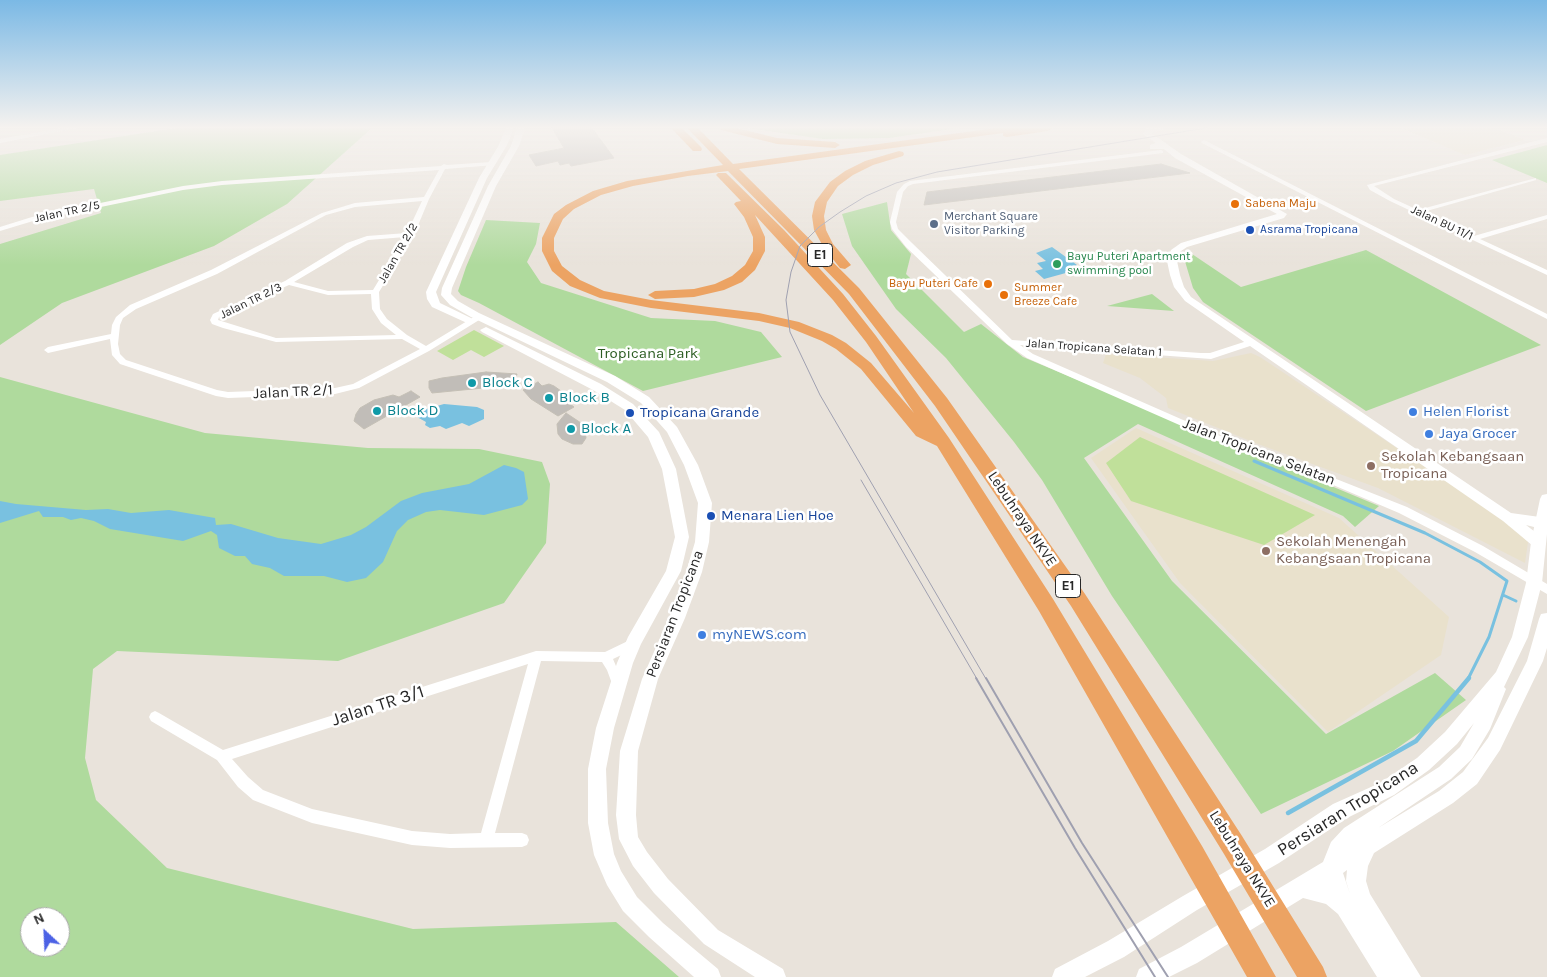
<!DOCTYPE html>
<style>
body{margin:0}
#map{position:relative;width:1547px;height:977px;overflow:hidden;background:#e9e3db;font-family:Karla,sans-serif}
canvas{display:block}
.north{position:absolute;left:20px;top:907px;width:50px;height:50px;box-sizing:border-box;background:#fff;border:1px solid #a9a9a9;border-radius:50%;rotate:335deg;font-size:14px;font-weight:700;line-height:20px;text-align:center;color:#282828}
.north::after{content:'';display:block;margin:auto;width:18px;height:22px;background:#4c62e5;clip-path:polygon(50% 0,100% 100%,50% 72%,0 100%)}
</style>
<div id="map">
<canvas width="1547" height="977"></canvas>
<div class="north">N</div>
</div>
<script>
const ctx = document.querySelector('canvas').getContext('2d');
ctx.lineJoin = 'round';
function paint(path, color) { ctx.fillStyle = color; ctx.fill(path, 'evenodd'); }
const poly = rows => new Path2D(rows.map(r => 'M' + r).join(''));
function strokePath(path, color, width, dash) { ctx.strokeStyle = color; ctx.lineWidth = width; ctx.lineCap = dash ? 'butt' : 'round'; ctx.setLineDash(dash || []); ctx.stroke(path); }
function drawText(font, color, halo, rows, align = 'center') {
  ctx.font = font + ' Karla,sans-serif'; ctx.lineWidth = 5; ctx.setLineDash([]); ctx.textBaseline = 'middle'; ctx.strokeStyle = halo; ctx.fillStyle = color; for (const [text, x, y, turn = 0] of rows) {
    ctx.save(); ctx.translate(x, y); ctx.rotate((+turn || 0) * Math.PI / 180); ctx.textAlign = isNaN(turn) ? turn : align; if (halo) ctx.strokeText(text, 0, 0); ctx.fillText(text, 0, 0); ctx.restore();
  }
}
const education = poly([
 [1401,128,1494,128,1525,140,1465,155],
 [1251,353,1260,357,1508,522,1528,542,1525,563,1378,488,1258,444,1168,408,1166,398,1140,378,1103,363,1106,354,1213,361],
 [1136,428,1339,518,1449,617,1441,655,1328,732,1180,583,1091,458]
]);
const green = poly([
 [176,128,372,128,287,204,214,246,62,303,0,345,0,244,101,213,94,189,0,201,0,155],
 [747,128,959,128,889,138,823,139],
 [1547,145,1547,183,1492,160],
 [887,202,891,230,911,254,906,274,964,332,981,324,1023,357,1379,506,1355,527,1343,516,1138,424,1084,458,1172,581,1326,734,1435,673,1466,700,1393,751,1261,814,1112,596,1042,480,1014,442,946,358,896,309,852,246,842,214],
 [486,220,540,223,536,244,527,262,541,283,651,318,715,321,761,332,782,357,643,391,479,303,461,295,458,291,466,267],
 [1366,250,1541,345,1366,411,1203,302,1193,288,1184,258,1192,254,1241,287],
 [1152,294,1174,311,1107,306],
 [0,377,205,433,368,448,479,449,542,462,550,484,546,543,504,603,338,661,117,651,93,669,85,758,96,800,167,868,413,929,616,922,679,977,0,977],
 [30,917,60,917,60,947,30,947]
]);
const pitch = poly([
 [474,330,504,346,484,357,471,350,453,360,437,351],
 [1140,437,1315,515,1264,545,1131,501,1106,463]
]);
const water = poly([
 [1052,247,1077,265,1068,267,1073,271,1044,279,1035,271,1043,269,1037,263,1046,261,1036,253],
 [444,404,477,407,484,410,484,419,469,426,462,423,446,429,440,426,430,428,425,425,426,422,417,417,419,411],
 [504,465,516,468,524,472,528,499,522,505,484,515,440,510,426,512,408,520,397,531,383,562,366,578,347,582,324,576,284,576,270,568,252,564,245,556,235,556,219,548,217,535,211,531,183,541,110,529,94,521,81,518,71,520,63,517,43,517,39,511,0,523,0,501,16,504,86,510,108,509,131,513,169,510,215,518,216,525,231,524,278,538,321,544,351,535,366,527,401,501,422,493,469,484]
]);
const streamFar1 = poly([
 [1254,461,1425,533,1480,562,1507,581,1489,637,1468,679],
 [1503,595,1516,601]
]);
const stream = poly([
 [1288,813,1416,741,1469,678]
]);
const building = poly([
 [552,128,592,128,614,158,571,166,569,163,560,165,558,161,536,166,529,155,564,148,552,128],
 [1161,164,1190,173,924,205,927,192,1161,164],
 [486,372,517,374,514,385,432,393,429,388,429,381,442,378,486,372],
 [538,382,542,386,549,384,554,386,568,396,566,401,574,407,558,416,531,399,523,390,538,382],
 [411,391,420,397,364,429,354,421,356,414,360,408,374,400,393,395,399,397,411,391],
 [566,413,584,425,586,438,582,444,573,444,562,439,558,434,557,424,566,413]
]);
const minor = poly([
 [64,128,77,128,0,143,0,139,64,128],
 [1547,138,1547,142,1374,186,1394,199,1418,210,1536,178,1536,180,1423,212,1474,236,1547,215,1547,219,1480,239,1547,270,1547,275,1390,201,1370,190,1367,185,1547,138],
 [1204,140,1547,314,1547,319,1202,143,1201,142,1204,140],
 [1161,150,1163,151,1163,153,913,184,908,186,903,192,896,222,898,229,912,243,1012,340,1201,353,1210,353,1247,341,1253,341,1253,345,1211,359,1020,345,1033,354,1215,434,1311,469,1407,507,1483,546,1547,584,1547,594,1475,552,1399,513,1305,473,1209,438,1027,358,1007,344,906,247,892,229,890,222,897,192,904,184,910,181,1161,150],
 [492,162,494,163,494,165,445,169,429,199,414,235,379,292,380,309,387,319,407,335,426,346,477,315,480,315,484,317,429,351,359,388,335,394,228,398,216,396,120,364,112,355,110,339,48,353,44,350,48,347,111,334,112,325,116,317,130,305,211,270,322,213,355,203,424,197,439,170,222,185,183,190,33,221,0,231,0,227,32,217,183,186,222,181,441,166,444,164,447,165,492,162],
 [422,201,407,233,367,236,347,243,285,281,213,314,210,320,212,324,223,328,276,342,402,339,420,349,353,384,335,388,228,392,217,390,126,360,120,354,118,344,120,325,123,318,136,309,217,274,326,215,355,207,422,201],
 [405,237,373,290,328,291,294,282,353,247,368,240,405,237],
 [289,285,328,295,371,294,372,309,381,323,396,335,276,338,218,320,219,317,228,313,289,285],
 [632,639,636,640,638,644,636,648,613,659,624,685,622,689,618,690,614,689,607,670,602,662,541,661,495,833,522,833,527,835,529,840,527,845,522,847,450,848,412,845,312,823,253,800,238,787,217,760,151,721,149,717,151,713,155,711,159,713,223,750,536,651,605,652,632,639],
 [528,664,481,833,450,834,412,831,312,809,263,790,248,777,232,759,528,664]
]);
const tertiary = poly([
 [1147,128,1166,128,1151,133,1181,154,1287,214,1284,218,1187,247,1178,253,1177,261,1180,275,1184,287,1191,297,1511,513,1547,518,1547,524,1534,527,1526,525,1543,538,1545,542,1543,546,1533,546,1503,521,1185,301,1174,287,1170,275,1167,261,1171,250,1181,243,1277,214,1175,158,1164,149,1150,149,1150,145,1156,143,1143,134,1147,128]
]);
const secondary = poly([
 [506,128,514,128,507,145,487,178,436,292,440,303,471,318,473,320,471,322,467,323,432,307,427,299,426,292,479,178,499,145,506,128],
 [517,128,525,128,519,146,496,186,452,288,451,294,458,301,479,313,615,376,649,397,677,427,698,465,712,503,709,542,702,572,685,618,658,679,638,751,636,815,638,837,647,852,668,879,718,930,783,969,786,977,755,977,704,944,654,893,633,866,619,839,616,815,620,751,642,679,669,618,686,572,695,542,698,503,684,465,667,432,641,403,607,382,471,317,450,305,441,295,442,288,488,186,511,146,517,128],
 [486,327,601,384,633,404,659,432,676,469,689,537,681,571,641,644,633,663,614,728,606,769,608,823,614,854,621,871,637,897,663,923,718,969,721,977,694,977,649,937,623,911,607,885,594,855,588,823,588,769,596,728,617,663,628,637,666,571,675,537,662,469,648,437,625,410,593,390,482,332,480,330,486,327],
 [1547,494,1547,534,1542,583,1528,637,1504,687,1506,689,1490,729,1472,759,1451,779,1378,828,1439,791,1463,772,1488,738,1527,661,1539,619,1541,614,1547,613,1547,648,1543,661,1500,750,1477,784,1453,803,1374,853,1368,866,1366,881,1370,894,1421,977,1377,977,1338,914,1326,904,1303,898,1197,963,1169,977,1136,977,1139,969,1181,947,1323,862,1331,842,1344,828,1439,767,1460,747,1474,723,1457,744,1429,770,1394,795,1347,818,1279,863,1197,910,1124,957,1085,977,1052,977,1055,969,1108,941,1183,896,1265,849,1333,804,1380,783,1417,758,1445,732,1496,672,1512,637,1526,583,1531,542,1540,499,1542,495,1547,494],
 [1347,870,1346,881,1350,894,1343,873,1347,870]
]);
const motorway = poly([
 [671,128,682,128,701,147,702,149,701,151,693,151,671,128],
 [687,128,698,128,733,164,995,128,1053,128,1048,131,1007,137,1003,136,1003,133,739,169,859,288,947,398,1085,594,1242,836,1323,967,1327,977,1297,977,1224,854,1071,606,935,406,849,294,728,171,688,176,633,186,601,195,574,209,563,219,554,238,554,251,562,266,580,280,604,291,651,300,759,313,799,322,832,335,846,343,871,363,914,413,866,342,833,300,755,215,765,237,765,251,755,270,742,282,724,290,694,297,655,299,648,295,655,291,694,289,715,284,732,276,745,265,753,251,753,237,744,217,734,204,736,202,741,201,718,177,716,175,718,173,726,173,784,230,843,294,876,336,949,438,1053,599,1202,846,1276,977,1247,977,1039,611,937,446,916,436,861,369,836,349,822,341,790,328,759,321,651,308,600,298,570,286,552,271,542,251,542,238,554,214,566,205,593,191,627,181,723,165,687,128],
 [720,128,737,128,777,138,835,142,840,145,835,148,777,144,721,130,720,128],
 [899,151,903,152,904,154,903,156,873,165,853,175,838,186,827,202,824,216,826,230,833,244,851,265,845,269,840,268,824,248,814,230,812,216,815,202,830,182,845,171,865,161,899,151]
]);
const tramFar1 = poly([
 [861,480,977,679],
 [986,679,820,395,790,332,786,300,791,272,800,246,819,227,840,212,866,196,896,183,937,172,1206,128]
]);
const tram = poly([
 [976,678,1075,848,1155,977],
 [986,678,1082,843,1168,977]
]);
const markers = [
 [1235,204,5,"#e8710a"],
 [934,224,5,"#5c6f8a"],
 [1250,230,5,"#1a4fb4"],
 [1057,264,5,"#2e9e5b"],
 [988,284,5,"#e8710a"],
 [1004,295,5,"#e8710a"],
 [472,383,5,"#0f9aa8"],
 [549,398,5,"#0f9aa8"],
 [377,411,5,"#0f9aa8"],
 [1413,412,5,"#3f7fe0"],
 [630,413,5,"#1a4fb4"],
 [571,429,5,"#0f9aa8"],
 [1429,434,5,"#3f7fe0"],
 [1371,466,5,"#8d6e63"],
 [711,516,5,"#1a4fb4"],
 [1266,551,5,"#8d6e63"],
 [702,635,5,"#3f7fe0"]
];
const farFoodnames = [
 ["Sabena Maju",1245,204],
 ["Bayu Puteri Cafe",978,284,"right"],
 ["Summer",1014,288],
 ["Breeze Cafe",1014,302]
];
const farStreetnames = [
 ["Jalan TR 2/5",67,212,-12],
 ["Jalan BU 11/1",1442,223,25],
 ["Jalan TR 2/2",398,253,-60],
 ["Jalan TR 2/3",251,301,-26],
 ["Jalan Tropicana Selatan 1",1094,348,4]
];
const farServicenames = [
 ["Merchant Square",944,217],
 ["Visitor Parking",944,231]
];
const farTransitnames = [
 ["Asrama Tropicana",1260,230]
];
const farLeisurenames = [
 ["Bayu Puteri Apartment",1067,257],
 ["swimming pool",1067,271]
];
const shields = [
 [820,255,25],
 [1068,586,25]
];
const shieldNames = [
 ["E1",820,255],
 ["E1",1068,586]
];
const parkNames = [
 ["Tropicana Park",648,354]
];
const cultureNames = [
 ["Block C",482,383],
 ["Block B",559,398],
 ["Block D",387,411],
 ["Block A",581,429]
];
const streetNames = [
 ["Jalan TR 2/1",293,392,-3],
 ["Jalan Tropicana Selatan",1259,452,21],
 ["Lebuhraya NKVE",1022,519,56],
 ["Persiaran Tropicana",675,614,-69],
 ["Lebuhraya NKVE",1242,859,58]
];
const shopNames = [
 ["Helen Florist",1423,412],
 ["Jaya Grocer",1439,434],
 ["myNEWS.com",712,635]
];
const transitNames = [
 ["Tropicana Grande",640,413],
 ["Menara Lien Hoe",721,516]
];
const educationNames = [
 ["Sekolah Kebangsaan",1381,457],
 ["Tropicana",1381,474],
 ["Sekolah Menengah",1276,542],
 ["Kebangsaan Tropicana",1276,559]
];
const nearStreetnames = [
 ["Jalan TR 3/1",378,706,-18],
 ["Persiaran Tropicana",1348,809,-32]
];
paint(education, '#e9e1cc');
paint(green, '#afda9d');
paint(pitch, '#c0e09a');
paint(water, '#79c1e0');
strokePath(streamFar1, '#79c1e0', 3);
strokePath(stream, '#79c1e0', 4.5);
paint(building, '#c1bdb8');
strokePath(building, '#c4bfb5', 1);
paint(minor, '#fff');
paint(tertiary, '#fff');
paint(secondary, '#fff');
paint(motorway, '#eca363');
strokePath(tramFar1, '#9fa0b0', 1);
strokePath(tram, '#9fa0b0', 2);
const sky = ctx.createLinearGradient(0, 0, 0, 265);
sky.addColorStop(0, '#7bb9e5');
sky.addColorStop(0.48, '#f5f2ef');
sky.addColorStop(1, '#f5f2ef00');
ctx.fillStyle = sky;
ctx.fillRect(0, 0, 1547, 265);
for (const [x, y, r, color] of markers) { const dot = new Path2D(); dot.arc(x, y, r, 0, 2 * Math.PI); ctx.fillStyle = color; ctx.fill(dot); strokePath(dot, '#fff', 2); }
drawText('12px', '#c56008', '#fff', farFoodnames, 'left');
drawText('12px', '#282828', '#fff', farStreetnames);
drawText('12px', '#4e5e75', '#fff', farServicenames, 'left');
drawText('12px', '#164399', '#fff', farTransitnames, 'left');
drawText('12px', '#27864d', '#fff', farLeisurenames, 'left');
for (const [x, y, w] of shields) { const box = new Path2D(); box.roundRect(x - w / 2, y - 11.5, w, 23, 4); ctx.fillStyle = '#fff'; ctx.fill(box); strokePath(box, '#282828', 1); }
drawText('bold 14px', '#282828', null, shieldNames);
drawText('15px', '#2b5c21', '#fff', parkNames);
drawText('15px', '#0d838f', '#fff', cultureNames, 'left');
drawText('15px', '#282828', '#fff', streetNames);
drawText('15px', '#366cbe', '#fff', shopNames, 'left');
drawText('15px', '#164399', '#fff', transitNames, 'left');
drawText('15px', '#785e54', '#fff', educationNames, 'left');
drawText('18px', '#282828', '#fff', nearStreetnames);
</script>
